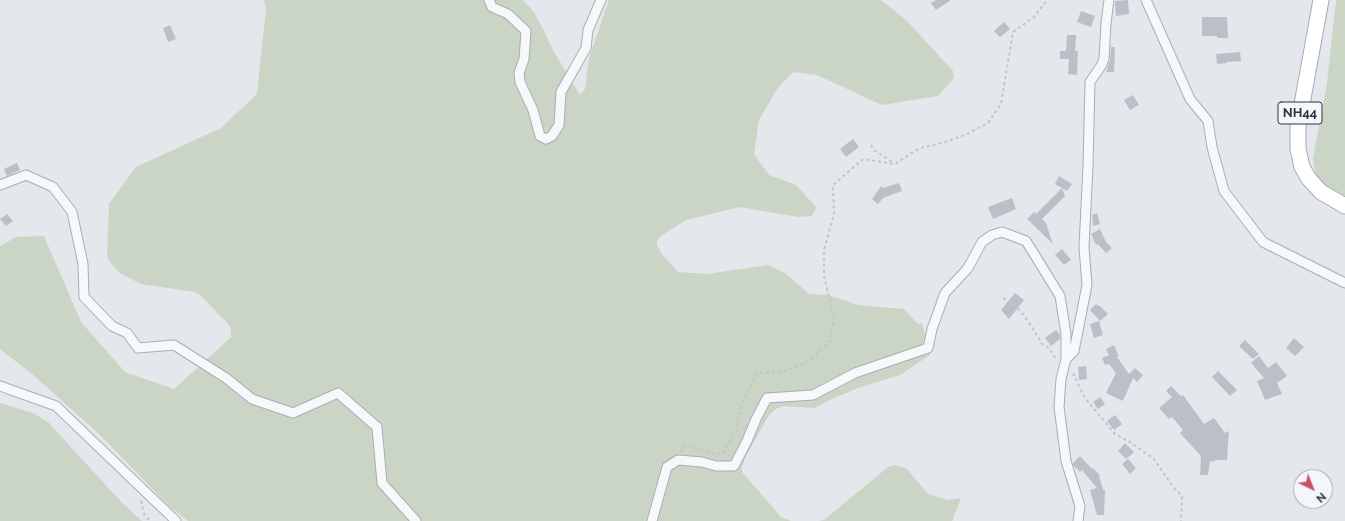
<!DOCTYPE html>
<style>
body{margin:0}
#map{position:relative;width:1345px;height:521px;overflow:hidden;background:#e4e7eb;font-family:Raleway,sans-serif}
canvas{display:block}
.north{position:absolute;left:1293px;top:469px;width:40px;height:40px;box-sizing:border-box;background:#f4f6f9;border:1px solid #a4a9b0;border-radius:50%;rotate:137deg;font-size:11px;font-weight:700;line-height:16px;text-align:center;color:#2c3543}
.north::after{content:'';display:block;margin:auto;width:14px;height:18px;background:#cb4f65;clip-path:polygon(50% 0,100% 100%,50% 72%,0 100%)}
</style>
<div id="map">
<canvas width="1345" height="521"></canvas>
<div class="north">N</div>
</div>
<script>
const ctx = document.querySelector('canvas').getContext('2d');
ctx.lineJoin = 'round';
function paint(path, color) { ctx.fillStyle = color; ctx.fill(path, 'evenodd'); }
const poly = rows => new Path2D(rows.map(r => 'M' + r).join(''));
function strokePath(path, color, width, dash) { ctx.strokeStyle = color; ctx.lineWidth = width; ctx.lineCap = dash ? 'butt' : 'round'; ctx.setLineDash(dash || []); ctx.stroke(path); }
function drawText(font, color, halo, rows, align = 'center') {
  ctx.font = font + ' Raleway,sans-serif'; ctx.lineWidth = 3.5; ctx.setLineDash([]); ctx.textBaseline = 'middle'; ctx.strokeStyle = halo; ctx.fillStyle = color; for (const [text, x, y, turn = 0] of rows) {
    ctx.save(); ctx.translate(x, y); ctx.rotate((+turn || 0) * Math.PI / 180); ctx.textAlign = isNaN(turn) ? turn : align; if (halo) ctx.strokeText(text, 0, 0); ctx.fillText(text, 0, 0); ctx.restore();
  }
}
const green = poly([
 [264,0,523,0,534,12,541,25,554,52,580,95,585,89,589,58,609,0,881,0,907,21,953,71,954,78,938,96,882,105,817,75,793,72,777,89,759,120,754,154,769,175,796,185,816,207,814,213,811,216,798,217,740,207,686,220,661,236,657,241,657,245,661,253,678,272,707,274,768,265,785,273,809,294,828,295,858,305,904,309,918,324,922,323,930,355,900,375,858,388,827,401,815,408,783,406,776,409,769,415,747,454,742,466,742,472,781,517,791,521,188,521,169,506,98,433,32,374,0,349,0,246,16,237,44,236,81,322,125,372,174,389,228,340,231,337,231,333,230,326,200,295,195,292,141,284,121,274,109,261,107,257,109,204,136,167,221,128,257,94,266,8],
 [1336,0,1345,0,1345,203,1317,181,1313,158,1327,83],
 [0,403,33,413,48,422,123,504,142,521,0,521],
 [894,465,903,467,907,469,928,494,948,500,961,498,952,521,819,521,824,520,888,467]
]);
const building = poly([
 [936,0,951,0,936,10,931,3],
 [1128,0,1129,14,1116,16,1115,1],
 [1081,11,1095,16,1091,27,1077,22],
 [1202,17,1227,17,1228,38,1217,38,1217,36,1202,36],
 [1004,22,1010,29,1000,37,994,31],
 [170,25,176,39,168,42,163,28],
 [1067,35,1076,35,1075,51,1078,51,1077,75,1068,74,1069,59,1060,59,1060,51,1066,51],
 [1111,47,1115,47,1114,72,1106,72,1110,60],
 [1240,52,1241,61,1227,62,1227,63,1217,64,1216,54],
 [1133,95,1139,105,1130,110,1124,100],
 [853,139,859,147,846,157,840,149],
 [17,163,20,170,7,176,4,169],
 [1059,176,1072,184,1067,191,1062,188,1065,196,1042,219,1046,223,1053,244,1027,219,1034,212,1036,214,1062,188,1055,184],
 [899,183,902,191,883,198,878,204,872,199,881,186,883,188],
 [1012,198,1016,209,993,219,988,207],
 [1097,213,1100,224,1093,226,1092,215],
 [7,214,13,221,6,226,0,219],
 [1100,229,1106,242,1112,248,1106,253,1098,244,1096,245,1091,234],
 [1062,249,1071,260,1064,265,1055,255],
 [1015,293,1024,300,1009,319,1001,310],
 [1096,304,1098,306,1099,305,1108,314,1100,321,1090,310],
 [1099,321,1103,335,1094,338,1090,324],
 [1056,330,1060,335,1060,339,1051,346,1045,338],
 [1294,338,1304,347,1295,356,1286,348],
 [1245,340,1259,354,1253,359,1239,346],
 [1114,345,1119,357,1117,357,1129,374,1135,368,1143,375,1137,382,1130,375,1133,378,1123,401,1106,393,1116,373,1109,364,1105,365,1102,358,1109,355,1106,349],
 [1259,356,1268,368,1276,362,1287,376,1277,383,1282,394,1265,400,1257,381,1264,378,1251,363],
 [1086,366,1087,379,1079,380,1078,367],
 [1218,371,1237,390,1230,396,1212,377],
 [1171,386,1181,396,1183,395,1204,424,1214,418,1225,433,1229,431,1227,460,1215,460,1214,462,1210,461,1208,475,1200,475,1201,456,1180,433,1183,430,1172,417,1169,419,1159,408,1172,397,1166,391],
 [1100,397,1105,404,1098,409,1093,402],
 [1115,415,1122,424,1114,430,1107,421],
 [1125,443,1134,452,1126,459,1118,451],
 [1080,456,1092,469,1093,468,1100,475,1099,476,1103,490,1105,490,1104,515,1097,515,1090,490,1097,488,1082,470,1080,472,1073,465,1073,463],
 [1128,459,1136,468,1130,474,1122,464]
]);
const path = poly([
 [871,145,874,150,894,163],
 [1003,298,1014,305,1022,313,1028,321,1043,345,1049,348,1056,360],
 [1073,373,1085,398,1115,434,1130,442,1154,459,1173,487,1182,496,1181,521],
 [681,452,684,446,689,445,708,453,722,454,736,431,744,397,758,373,784,371,810,361,830,341,834,318,824,276,824,250,834,214,833,185,863,159,895,164,920,148,942,143,965,135,988,123,1001,104,1013,32,1034,17,1047,0],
 [141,501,144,514,150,521]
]);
const minor = poly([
 [489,0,492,7,508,14,526,31,524,59,519,73,520,82,533,110,540,136,546,139,552,136,559,125,561,92,586,48,588,30,601,0],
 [1146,0,1190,99,1208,121,1212,147,1224,191,1263,242,1345,283],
 [0,185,26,175,53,187,72,212,83,264,84,297,112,326,127,333,138,348,174,345,226,378,252,399,293,413,338,393,377,427,382,483,416,521],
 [1066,359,1074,351,1087,285,1084,247,1088,166,1090,82,1101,66,1104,59,1106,23,1109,0],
 [0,386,56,406,176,521],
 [652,521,667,467,678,460,702,462,716,466,734,466,747,441,756,419,767,398,813,395,855,373,928,348,932,329,945,293,968,268,982,242,992,235,1002,232,1026,241,1060,296,1066,334,1066,359,1061,379,1059,407,1066,461,1080,506,1078,521]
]);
const primary = poly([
 [1321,0,1298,126,1298,149,1302,167,1309,179,1321,192,1345,206]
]);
const shields = [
 [1300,113,44]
];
const shieldNames = [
 ["NH44",1300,113]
];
paint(green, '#cad5c5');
paint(building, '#bbc0c8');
strokePath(minor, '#a9aeb5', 11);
strokePath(primary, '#a4acb7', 17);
strokePath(path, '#c2c5ca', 2, [3, 3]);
strokePath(minor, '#f7f8fa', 9);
strokePath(primary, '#fff', 15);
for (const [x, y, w] of shields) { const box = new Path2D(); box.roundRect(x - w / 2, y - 11, w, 22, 3); ctx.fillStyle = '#f4f6f9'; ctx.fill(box); strokePath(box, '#2c3543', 1); }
drawText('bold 13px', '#2c3543', null, shieldNames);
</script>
